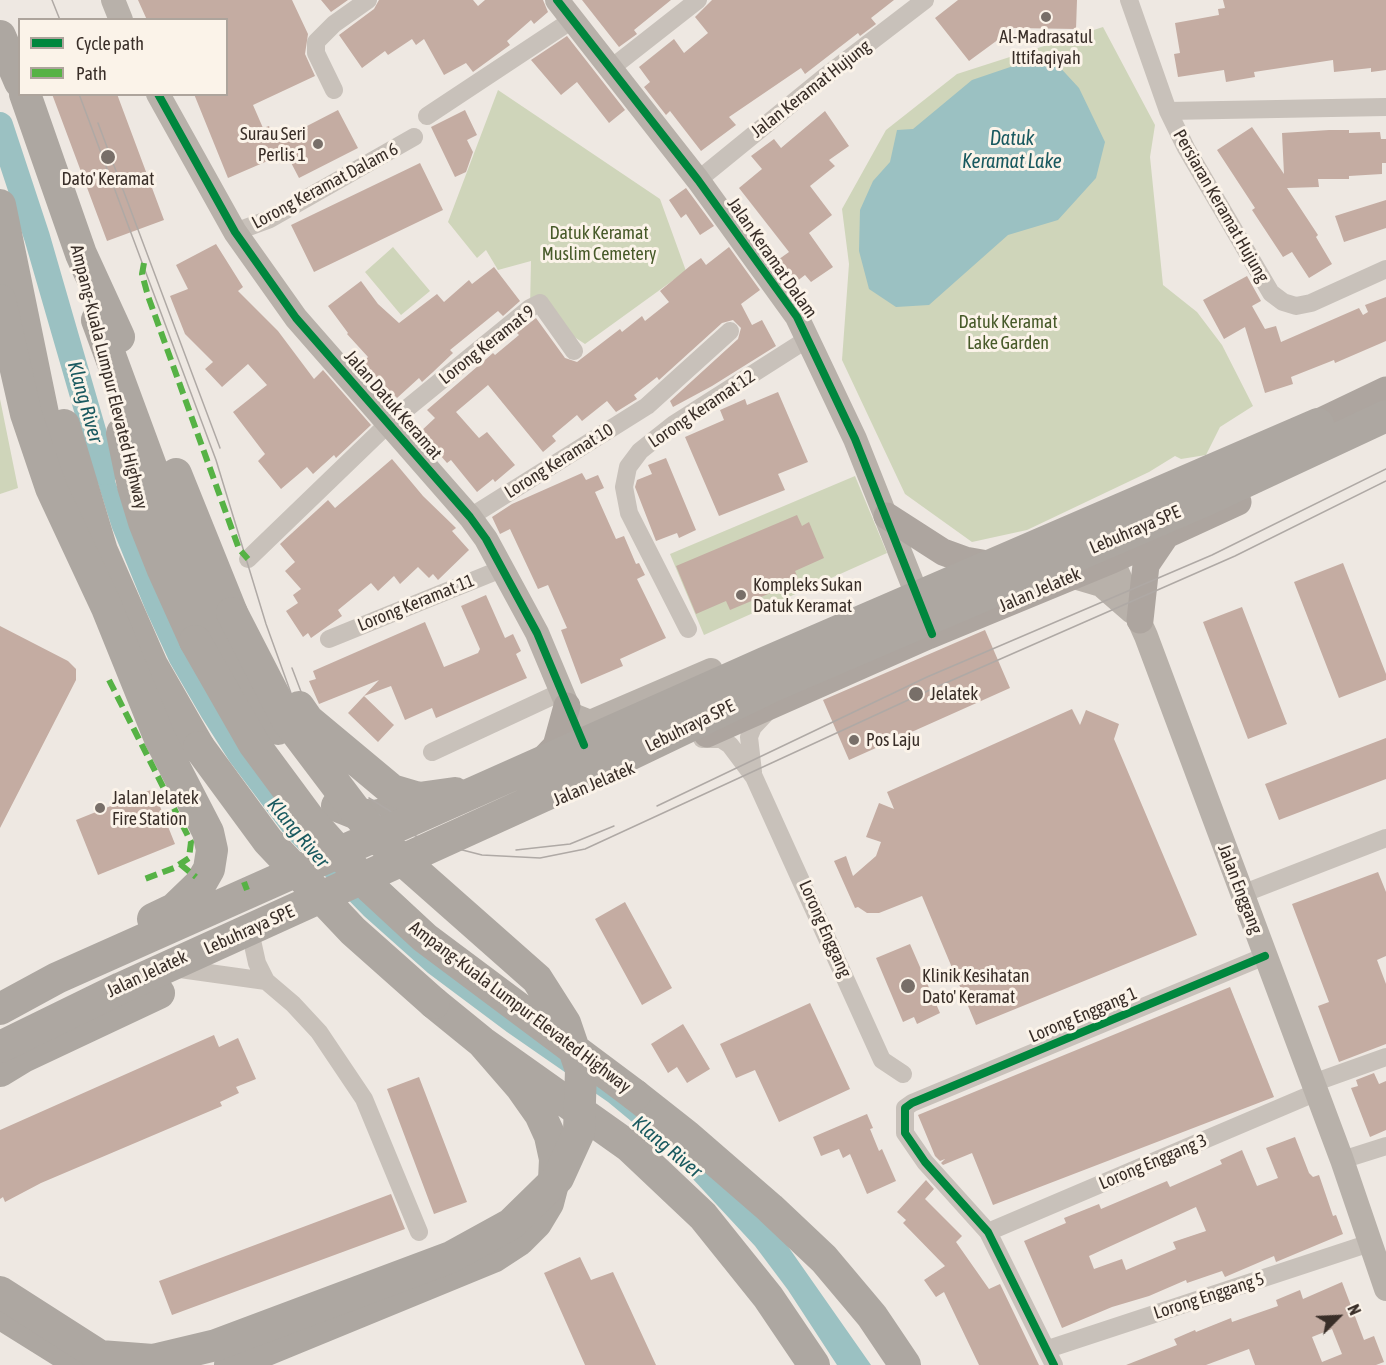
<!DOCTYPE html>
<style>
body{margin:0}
#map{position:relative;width:1386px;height:1365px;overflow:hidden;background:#eee8e2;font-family:"Asap Condensed",sans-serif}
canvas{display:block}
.legend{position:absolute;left:18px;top:18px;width:210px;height:78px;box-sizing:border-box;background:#fbf3e9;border:2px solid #ada49c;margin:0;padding:8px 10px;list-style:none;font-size:18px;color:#392e28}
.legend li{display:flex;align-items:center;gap:12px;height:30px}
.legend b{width:30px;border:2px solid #ada49c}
.north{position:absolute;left:1308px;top:1287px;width:60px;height:60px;-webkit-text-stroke:4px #fbf3e9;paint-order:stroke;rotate:66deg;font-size:16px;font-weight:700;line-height:24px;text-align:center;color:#392e28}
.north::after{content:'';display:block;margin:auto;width:21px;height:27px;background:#392e28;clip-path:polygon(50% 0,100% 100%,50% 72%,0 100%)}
</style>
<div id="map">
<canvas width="1386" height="1365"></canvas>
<ul class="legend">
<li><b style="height:8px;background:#00873e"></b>Cycle path</li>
<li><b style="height:8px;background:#56b245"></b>Path</li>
</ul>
<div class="north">N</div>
</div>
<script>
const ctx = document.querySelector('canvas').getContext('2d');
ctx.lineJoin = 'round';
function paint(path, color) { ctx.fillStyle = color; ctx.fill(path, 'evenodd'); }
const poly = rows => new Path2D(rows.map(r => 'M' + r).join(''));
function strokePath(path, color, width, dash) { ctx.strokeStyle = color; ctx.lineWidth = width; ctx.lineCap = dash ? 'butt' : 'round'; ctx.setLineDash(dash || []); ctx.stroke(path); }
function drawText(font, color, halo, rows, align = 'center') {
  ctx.font = font + ' "Asap Condensed",sans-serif'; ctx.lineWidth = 6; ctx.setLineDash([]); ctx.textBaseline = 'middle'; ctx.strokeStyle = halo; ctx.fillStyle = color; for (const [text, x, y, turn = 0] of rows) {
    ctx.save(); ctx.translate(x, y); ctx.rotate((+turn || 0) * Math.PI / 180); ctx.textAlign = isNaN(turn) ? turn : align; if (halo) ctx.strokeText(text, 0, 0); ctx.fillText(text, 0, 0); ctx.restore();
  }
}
const green = poly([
 [1103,27,1155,125,1150,157,1163,285,1197,312,1222,345,1253,406,1220,427,1206,455,1181,459,1175,456,1149,472,1027,530,972,542,905,494,842,360,849,264,842,209,886,130,957,74],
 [498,90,660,199,686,271,585,344,530,308,531,261,498,270,486,250,477,258,448,222],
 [393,247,430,291,401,315,365,272],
 [0,399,18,488,0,494],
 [855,476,887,553,704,635,670,554]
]);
const water = poly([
 [1025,62,1055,62,1079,88,1105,142,1096,178,1058,220,1008,235,929,305,896,307,869,289,859,251,860,210,873,181,890,162,897,130,913,129,972,80],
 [103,435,112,472,136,542,238,742,615,1095,780,1235,871,1365,837,1365,788,1290,755,1246,666,1150,608,1102,507,1032,428,973,364,916,285,835,230,762,202,718,170,663,146,611,112,528,85,443]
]);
const river = poly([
 [0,125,37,237,105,472]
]);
const building = poly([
 [138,0,292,0,308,34,305,54,315,76,253,105,263,128,269,126,276,142,338,110,358,148,299,178,286,153,228,178,194,94,226,94,226,20,147,20],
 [321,0,348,0,331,12],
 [379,0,473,0,478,6,485,0,543,0,548,12,534,24,531,20,507,41,510,45,473,72,466,63,444,75,424,39,416,45,412,39,388,55,385,51,362,68,339,35,374,9],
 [582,0,671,0,634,30,637,34,619,47],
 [712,0,894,0,871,18,876,24,860,36,858,33,805,74,801,68,729,117,736,125,701,151,670,111,666,115,644,87,650,82,639,67,674,39,684,53,708,33,695,17],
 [958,0,1077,0,1076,29,1014,28,969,61,935,18],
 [1223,0,1386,0,1386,70,1371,72,1371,68,1334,72,1333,60,1254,72,1255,77,1226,82,1224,70,1178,77,1174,54,1180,53,1175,23,1219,15,1218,9,1225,8],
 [567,36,625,110,609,123,577,82,561,95,531,60],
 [52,94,117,94,164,220,107,241],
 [465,110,477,135,467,140,473,152,466,172,455,177,431,127],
 [825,111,849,146,829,160,835,166,810,186,832,215,809,233,833,267,811,282,805,275,792,285,775,262,789,252,739,188,762,169,751,156,774,139,781,148],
 [1252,127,1284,174,1282,133,1329,130,1349,130,1349,133,1380,132,1381,139,1386,139,1386,163,1382,163,1382,174,1349,176,1349,179,1318,179,1319,187,1287,188,1318,235,1316,237,1332,264,1309,278,1292,252,1283,257,1252,210,1255,208,1217,150],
 [420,163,443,210,314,272,291,225],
 [686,188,714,226,700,235,686,214,681,218,669,200],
 [1386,200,1386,228,1344,242,1335,216],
 [216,244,243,287,238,291,278,331,314,379,323,370,371,425,336,458,334,455,313,474,307,467,281,489,258,461,265,454,233,412,267,385,248,364,222,387,205,369,213,362,185,334,170,296,188,289,176,265],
 [729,247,760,290,741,304,752,325,762,320,776,346,712,386,673,407,670,401,738,339,741,328,733,320,722,323,659,380,657,377,634,395,637,399,616,412,607,401,582,421,577,415,552,436,556,441,543,452,488,385,456,412,479,438,487,432,515,465,495,482,493,479,477,492,451,460,447,463,420,432,435,418,427,410,493,353,495,355,519,335,517,333,536,318,565,358,577,362,620,329,622,332,642,316,645,321,669,302,660,291,690,266,701,258,706,265],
 [494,267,520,301,503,316,498,311,450,350,453,353,433,372,422,382,419,378,397,398,362,363,368,357,347,334,348,333,328,306,361,281,378,304,399,323,437,294,444,302,469,280,472,284],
 [1247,276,1261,301,1252,306,1265,329,1276,326,1281,342,1359,308,1363,315,1368,312,1365,305,1386,297,1386,341,1335,363,1334,360,1291,377,1293,384,1265,393,1245,327,1224,339,1203,300],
 [778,392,808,462,778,474,785,490,719,516,685,437,724,420,720,410,745,399,747,405],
 [666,458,696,530,679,538,677,533,656,541,635,487,637,480,652,474,648,465],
 [392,459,423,496,456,528,452,531,469,550,438,580,433,574,429,578,418,567,400,584,394,576,378,591,371,583,338,610,342,616,311,638,308,633,303,637,286,611,298,603,293,595,301,589,285,571,295,562,280,544,328,500,335,508],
 [582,473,586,480,598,475,604,488,595,492,616,539,624,536,636,564,639,563,645,575,637,579,666,638,620,659,623,666,581,684,561,630,567,628,548,585,538,589,510,529,500,534,492,517,512,504],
 [797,515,802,526,809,522,824,558,795,571,799,581,730,610,726,601,696,614,676,566],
 [1343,563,1386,674,1386,680,1339,698,1294,582],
 [486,595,505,638,513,634,521,651,516,654,527,678,436,718,432,708,405,720,391,686,364,696,394,725,378,742,348,713,379,680,319,704,309,681,316,679,313,671,425,622,444,667,478,653,480,649,461,606],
 [1242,607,1287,724,1248,739,1203,622],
 [0,626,68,661,76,669,76,680,0,828],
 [985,630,1010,688,849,760,823,700],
 [1072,709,1080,725,1086,710,1119,724,1114,739,1197,935,976,1025,922,896,879,913,867,913,858,907,855,908,834,861,846,856,853,876,876,856,881,842,866,837,879,803,894,809,887,792],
 [1386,738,1386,779,1279,820,1265,784],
 [153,789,175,844,98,875,76,820],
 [1378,872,1386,892,1386,956,1377,960,1386,984,1386,1044,1339,1062,1318,1006,1329,1002,1292,904],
 [625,902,672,988,642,1005,595,919],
 [910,944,940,1013,917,1024,914,1017,903,1022,876,958],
 [1230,987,1274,1097,993,1205,972,1153,943,1165,941,1163,945,1159,940,1161,935,1156,918,1115],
 [810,1003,850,1089,779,1122,755,1070,736,1078,720,1044],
 [683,1024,710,1069,687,1083,677,1067,668,1073,651,1044],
 [214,1035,219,1047,238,1038,256,1079,236,1087,239,1093,220,1102,222,1106,41,1183,5,1202,3,1197,0,1199,0,1130],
 [1374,1073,1379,1084,1386,1081,1386,1130,1370,1137,1351,1088,1358,1086,1356,1080],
 [419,1077,467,1202,434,1214,387,1089],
 [867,1114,873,1128,870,1129,879,1151,882,1149,896,1181,867,1194,850,1154,843,1158,839,1149,821,1156,813,1137],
 [1295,1137,1309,1173,1313,1177,1319,1175,1333,1216,1336,1215,1343,1234,1276,1262,1274,1256,1225,1277,1222,1271,1187,1283,1186,1280,1149,1296,1112,1307,1062,1328,1024,1241,1066,1223,1064,1218,1099,1204,1101,1209,1167,1181,1170,1187,1222,1164,1220,1160,1242,1150,1257,1186,1278,1178,1266,1148],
 [1196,1207,1206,1231,1173,1242,1176,1249,1126,1270,1122,1259,1094,1269,1089,1256],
 [926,1180,934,1189,925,1199,962,1236,956,1242,989,1289,1000,1284,1039,1365,979,1365,944,1292,936,1297,924,1280,945,1266,903,1223,906,1220,897,1212],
 [391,1194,405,1229,172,1315,159,1281],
 [580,1257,591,1280,613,1272,656,1365,585,1365,544,1273],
 [1342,1282,1364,1340,1374,1336,1384,1362,1376,1365,1255,1365,1249,1349,1206,1365,1126,1365,1177,1345,1174,1339,1195,1330,1196,1332,1231,1318,1232,1322,1278,1306,1276,1300,1300,1290,1303,1299],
 [1332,1329,1342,1354,1322,1362,1312,1337]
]);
const street = poly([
 [1129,0,1168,111,1186,148,1271,293,1283,302,1296,306,1311,303,1386,269],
 [610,69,698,0],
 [334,90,316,53,316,42,334,24,368,0],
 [1168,111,1386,107],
 [427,116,572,20],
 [698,180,822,79,925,0],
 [235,232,270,219,414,137],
 [470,517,647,406,730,331],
 [248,559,389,423,530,308,540,303,574,351],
 [688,629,629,513,624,487,628,467,640,451,674,424,809,338],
 [329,639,504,568],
 [702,739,721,739,730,745,754,777,882,1060,903,1074],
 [432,752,561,692],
 [753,772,749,737,753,727,768,711],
 [1242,894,1386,838],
 [249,927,257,963,266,981,293,1004,319,1032,364,1099,419,1232],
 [173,968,266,981],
 [1313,1083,1386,1057],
 [1342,1160,1386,1146],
 [988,1232,1317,1092],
 [1048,1349,1370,1243],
 [1054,1365,988,1232,925,1162,905,1133,905,1108,912,1103,1265,956]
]);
const secondary = poly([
 [113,0,121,20],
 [557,0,698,180,797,317,855,439,923,610],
 [158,94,235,232,296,318,470,517,486,539,537,633,584,745],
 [1112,560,1146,636,1342,1160,1386,1289],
 [1074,577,1101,585,1132,612],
 [570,714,590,722,711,670]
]);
const primary = poly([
 [1298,432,1386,390],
 [887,516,943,552,965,560,999,566],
 [1140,620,1146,565,1165,537],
 [707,734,928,636,1112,560,1238,502],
 [538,765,556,746,567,706]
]);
const highway = poly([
 [0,36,20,82],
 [25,94,81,254,119,337],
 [0,205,54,467],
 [97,320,190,572,234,659,278,729],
 [64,425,102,551,152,665,199,747],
 [122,433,133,486,144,522,163,570,195,641],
 [176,474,232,613],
 [337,806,357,814,375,816,431,804],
 [434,1003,482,1042,630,1147,703,1216,768,1297,814,1365],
 [0,1071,23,1057,159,993],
 [635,1095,687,1136,770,1208,824,1259,872,1316,905,1365],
 [0,1313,83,1365],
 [230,1365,493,1257,519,1240,536,1223,548,1203,554,1180,555,1159,550,1136,540,1114,521,1087,482,1042]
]);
const tram = poly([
 [52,0,60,20],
 [79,94,216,460,266,624,296,707,327,763,363,803,398,829,431,842,482,855,540,858,585,849,932,689,1235,556,1386,481],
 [98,123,220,448],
 [292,668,311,718],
 [369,798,422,831],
 [657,806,927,677,1212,555,1386,469],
 [516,850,570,844,614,826]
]);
const highwayBridge = poly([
 [0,300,26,414,51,488,107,608,160,739,208,832,212,850,209,869,201,883,174,909,153,919],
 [195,641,254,744,311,821,371,888,425,938,635,1095],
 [299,707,308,720,392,790,419,798,455,793],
 [199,747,268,841,353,931,434,1003],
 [0,1009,57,978,764,663,1318,424],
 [0,1047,121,988,550,793,775,685,1206,500,1386,416],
 [0,1292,100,1356,153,1360,216,1345,451,1257,511,1224,558,1178,579,1132,581,1070,565,1023,537,979,374,835,287,720,232,613]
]);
const quiet = poly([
 [144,263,142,274,148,296,239,549,248,559],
 [109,680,191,842,189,858,174,868,142,880],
 [180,864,196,877],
 [244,882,247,890]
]);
const cycleway = poly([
 [557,0,698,180,797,317,855,439,932,634],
 [158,94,235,232,296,318,470,517,486,539,537,633,584,745],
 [1054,1365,988,1232,925,1162,905,1133,905,1108,912,1103,1265,956]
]);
const markers = [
 [1046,17,6,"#786f69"],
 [318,144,6,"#786f69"],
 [108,157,8,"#786f69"],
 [741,595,6,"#786f69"],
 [916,694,8,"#786f69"],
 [854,740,6,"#786f69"],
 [100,808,6,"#786f69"],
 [908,986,8,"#786f69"]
];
const poiNames = [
 ["Al-Madrasatul",1046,37,"center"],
 ["Ittifaqiyah",1046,58,"center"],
 ["Surau Seri",306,134,"right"],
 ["Perlis 1",306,155,"right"],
 ["Dato' Keramat",108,179,"center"],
 ["Kompleks Sukan",753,585],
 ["Datuk Keramat",753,606],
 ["Jelatek",930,694],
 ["Pos Laju",866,740],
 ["Jalan Jelatek",112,798],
 ["Fire Station",112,819],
 ["Klinik Kesihatan",922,976],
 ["Dato' Keramat",922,997]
];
const streetNames = [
 ["Jalan Keramat Hujung",811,89,-38],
 ["Lorong Keramat Dalam 6",325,186,-28],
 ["Persiaran Keramat Hujung",1221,206,60],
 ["Jalan Keramat Dalam",772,258,55],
 ["Lorong Keramat 9",487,345,-38],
 ["Ampang-Kuala Lumpur Elevated Highway",109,377,76],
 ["Jalan Datuk Keramat",393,405,49],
 ["Lorong Keramat 12",702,409,-34],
 ["Lorong Keramat 10",559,461,-32],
 ["Lebuhraya SPE",1135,530,-23],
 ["Jalan Jelatek",1040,590,-23],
 ["Lorong Keramat 11",416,603,-22],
 ["Lebuhraya SPE",690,726,-26],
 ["Jalan Jelatek",594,784,-23],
 ["Jalan Enggang",1240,889,69],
 ["Lorong Enggang",825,929,66],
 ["Lebuhraya SPE",249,930,-24],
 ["Jalan Jelatek",147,974,-25],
 ["Ampang-Kuala Lumpur Elevated Highway",520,1007,37],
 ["Lorong Enggang 1",1083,1015,-23],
 ["Lorong Enggang 3",1153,1162,-23],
 ["Lorong Enggang 5",1209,1296,-18]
];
const parkNames = [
 ["Datuk Keramat",599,233],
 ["Muslim Cemetery",599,254],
 ["Datuk Keramat",1008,322],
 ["Lake Garden",1008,343]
];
const waterNames = [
 ["Datuk",1012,139],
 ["Keramat Lake",1012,162],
 ["Klang River",85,402,74],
 ["Klang River",298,833,50],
 ["Klang River",667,1147,40]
];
paint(green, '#cfd5ba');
paint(water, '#9bc1c2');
strokePath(river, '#9bc1c2', 26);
paint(building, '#c4aca2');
strokePath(street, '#c8c1ba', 18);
strokePath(secondary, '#b8b1aa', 24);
strokePath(primary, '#ada59f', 27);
strokePath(highway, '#ada7a1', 32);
strokePath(tram, '#afa9a5', 1.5);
strokePath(highwayBridge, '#ada7a1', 32);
strokePath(quiet, '#56b245', 6, [12, 6]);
strokePath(cycleway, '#00873e', 8);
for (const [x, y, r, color] of markers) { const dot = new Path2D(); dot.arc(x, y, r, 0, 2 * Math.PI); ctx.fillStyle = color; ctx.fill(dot); strokePath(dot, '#fbf3e9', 2); }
drawText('18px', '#392e28', '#fbf3e9', poiNames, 'left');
drawText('18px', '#392e28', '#fbf3e9', streetNames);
drawText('18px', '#475a29', '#fbf3e9', parkNames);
drawText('italic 20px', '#19595f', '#fbf3e9', waterNames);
</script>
